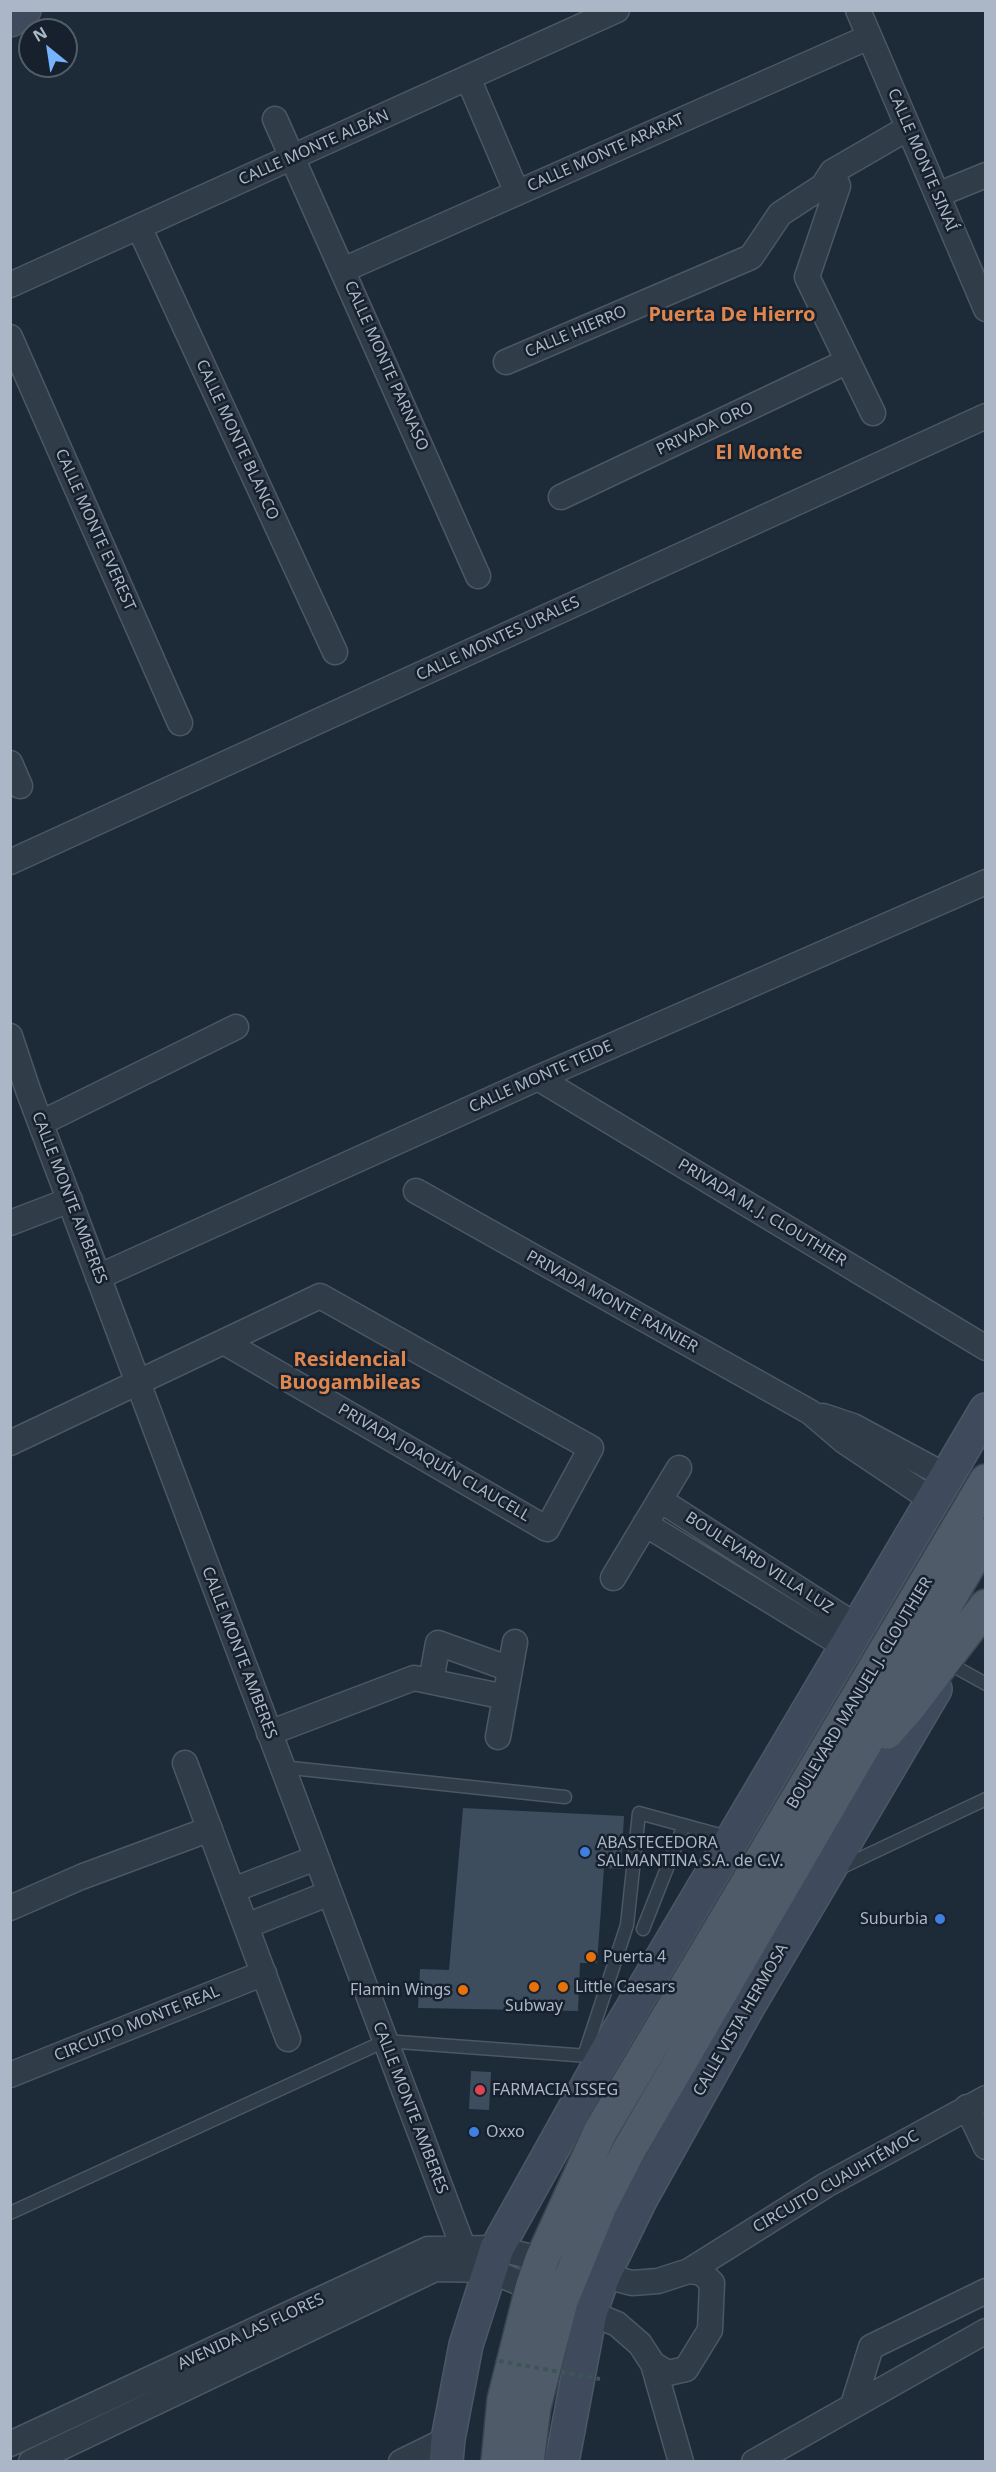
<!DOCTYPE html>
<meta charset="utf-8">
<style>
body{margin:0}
#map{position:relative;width:996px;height:2472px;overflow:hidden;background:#1d2a38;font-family:"Noto Sans",sans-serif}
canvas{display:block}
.frame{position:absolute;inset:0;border:12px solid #abb7c6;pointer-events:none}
.north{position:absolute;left:18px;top:18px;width:60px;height:60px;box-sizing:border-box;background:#17212d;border:2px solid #525d6a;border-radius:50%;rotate:330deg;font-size:16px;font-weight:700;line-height:24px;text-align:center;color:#abb7c6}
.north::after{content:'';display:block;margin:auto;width:21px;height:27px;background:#77b2ff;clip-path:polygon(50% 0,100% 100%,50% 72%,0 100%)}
</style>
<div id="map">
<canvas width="996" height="2472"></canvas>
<div class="frame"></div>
<div class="north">N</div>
</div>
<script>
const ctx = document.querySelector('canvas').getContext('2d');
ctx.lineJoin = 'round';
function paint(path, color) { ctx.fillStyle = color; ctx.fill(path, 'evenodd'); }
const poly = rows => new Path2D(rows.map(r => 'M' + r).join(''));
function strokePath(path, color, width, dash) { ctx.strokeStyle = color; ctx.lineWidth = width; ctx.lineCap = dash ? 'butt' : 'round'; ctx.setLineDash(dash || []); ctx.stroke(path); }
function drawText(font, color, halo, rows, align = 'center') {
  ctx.font = font + ' "Noto Sans",sans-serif'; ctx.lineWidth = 5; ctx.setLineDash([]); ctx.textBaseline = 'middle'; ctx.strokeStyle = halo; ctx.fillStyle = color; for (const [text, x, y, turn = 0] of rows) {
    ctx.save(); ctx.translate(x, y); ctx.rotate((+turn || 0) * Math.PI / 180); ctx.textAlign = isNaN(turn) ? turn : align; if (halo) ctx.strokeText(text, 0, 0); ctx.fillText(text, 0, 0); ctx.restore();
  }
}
const building = poly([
 [463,1808,624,1816,621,1869,604,1868,597,1963,580,1963,578,2011,418,2008,420,1969,449,1970],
 [471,2071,491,2072,489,2110,469,2109]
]);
const lane = poly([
 [950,1664,986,1684],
 [282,1767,565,1797],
 [838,1869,986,1799],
 [643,1929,684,1825],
 [584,2056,627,1925,639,1813,731,1838],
 [10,2213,385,2041,602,2057]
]);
const street = poly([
 [858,10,986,309],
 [468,78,517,193],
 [275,119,478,576],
 [832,172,838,186,807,277,873,413],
 [937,195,986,175],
 [139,227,335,652],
 [343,270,869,37],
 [10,285,617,10],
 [10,337,180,723],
 [506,362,751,257,780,214,823,186,832,172,908,128],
 [561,497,848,361],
 [10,763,20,786],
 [10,862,986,416],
 [10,1036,28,1090,463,2247,466,2262],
 [538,1078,986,1348],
 [41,1123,236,1027],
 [416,1191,810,1412,844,1441,932,1500],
 [10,1223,70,1200],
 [98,1277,538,1078,986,882],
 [823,1416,853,1426,946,1476],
 [10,1443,320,1296,591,1448,547,1529,224,1342],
 [660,1500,858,1627],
 [645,1524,846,1647],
 [613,1578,679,1468],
 [431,1681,438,1643,510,1669],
 [269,1733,414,1678,505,1697],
 [498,1737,515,1642],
 [185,1763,288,2039],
 [233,1890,316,1858],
 [10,1908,81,1877,210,1829],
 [246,1926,330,1893],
 [10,2075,264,1973],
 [967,2107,986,2147],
 [689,2271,826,2185,986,2098],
 [653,2364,681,2462],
 [853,2405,871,2347,986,2291],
 [10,2444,428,2249,497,2248,632,2283,658,2281,689,2271,702,2273,712,2283,710,2330,686,2369,668,2373,653,2364,640,2344,617,2324,489,2270,435,2269,31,2462],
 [401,2462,448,2439],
 [754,2462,986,2331]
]);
const secondary = poly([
 [10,20,24,10],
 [446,2462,448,2439,466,2345,497,2248,603,2058,986,1410],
 [562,2462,590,2313,603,2276,640,2200,750,2003,935,1689]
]);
const primary = poly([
 [887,1732,908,1708,986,1606],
 [498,2462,504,2400,532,2288,542,2259,600,2132,986,1481],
 [527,2462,534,2407,561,2301,600,2206,629,2150,986,1535]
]);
const pathBridge = poly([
 [499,2361,600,2379]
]);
const markers = [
 [585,1852,6,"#3f7fe0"],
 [940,1919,6,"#3f7fe0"],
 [591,1957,6,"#e8710a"],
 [534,1987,6,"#e8710a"],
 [563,1987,6,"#e8710a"],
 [463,1990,6,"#e8710a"],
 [480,2090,6,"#e0444e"],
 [474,2132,6,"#3f7fe0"]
];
const streetNames = [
 ["CALLE MONTE ALBÁN",314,148,-24],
 ["CALLE MONTE ARARAT",606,153,-24],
 ["CALLE MONTE SINAÍ",922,160,67],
 ["CALLE HIERRO",576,332,-23],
 ["CALLE MONTE PARNASO",386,366,66],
 ["PRIVADA ORO",705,429,-25],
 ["CALLE MONTE BLANCO",237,440,65],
 ["CALLE MONTE EVEREST",95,530,66],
 ["CALLE MONTES URALES",498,639,-25],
 ["CALLE MONTE TEIDE",541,1077,-24],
 ["CALLE MONTE AMBERES",69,1198,69],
 ["PRIVADA M. J. CLOUTHIER",762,1213,31],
 ["PRIVADA MONTE RAINIER",612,1302,29],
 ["PRIVADA JOAQUÍN CLAUCELL",434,1463,30],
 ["BOULEVARD VILLA LUZ",759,1563,33],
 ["CALLE MONTE AMBERES",239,1653,69],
 ["BOULEVARD MANUEL J. CLOUTHIER",860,1693,-59],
 ["CALLE VISTA HERMOSA",741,2020,-60],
 ["CIRCUITO MONTE REAL",137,2024,-22],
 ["CALLE MONTE AMBERES",410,2108,69],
 ["CIRCUITO CUAUHTÉMOC",836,2182,-30],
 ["AVENIDA LAS FLORES",251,2332,-25]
];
const poiNames = [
 ["ABASTECEDORA",597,1843],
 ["SALMANTINA S.A. de C.V.",597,1861],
 ["Suburbia",928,1919,"right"],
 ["Puerta 4",603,1957],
 ["Little Caesars",575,1987],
 ["Flamin Wings",451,1990,"right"],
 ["Subway",534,2006,"center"],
 ["FARMACIA ISSEG",492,2090],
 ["Oxxo",486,2132]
];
const quarterNames = [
 ["Puerta De Hierro",732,315],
 ["El Monte",759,453],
 ["Residencial",350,1360],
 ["Buogambileas",350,1383]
];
paint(building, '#3e4d5e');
strokePath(lane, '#4c5764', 15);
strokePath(street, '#4c5764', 27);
strokePath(secondary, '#4c5764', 36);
strokePath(primary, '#3b4552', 36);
strokePath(lane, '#313c49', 12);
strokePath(street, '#313c49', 24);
strokePath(secondary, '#3f4b5c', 33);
strokePath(primary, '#4f5b69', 33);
strokePath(pathBridge, '#3d5557', 4, [4.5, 4.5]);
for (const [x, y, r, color] of markers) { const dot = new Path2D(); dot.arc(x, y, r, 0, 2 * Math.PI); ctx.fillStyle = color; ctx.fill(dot); strokePath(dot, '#17212d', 2); }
drawText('16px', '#abb7c6', '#17212d', streetNames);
drawText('16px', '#abb7c6', '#17212d', poiNames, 'left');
drawText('bold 20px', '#de864e', '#17212d', quarterNames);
</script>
